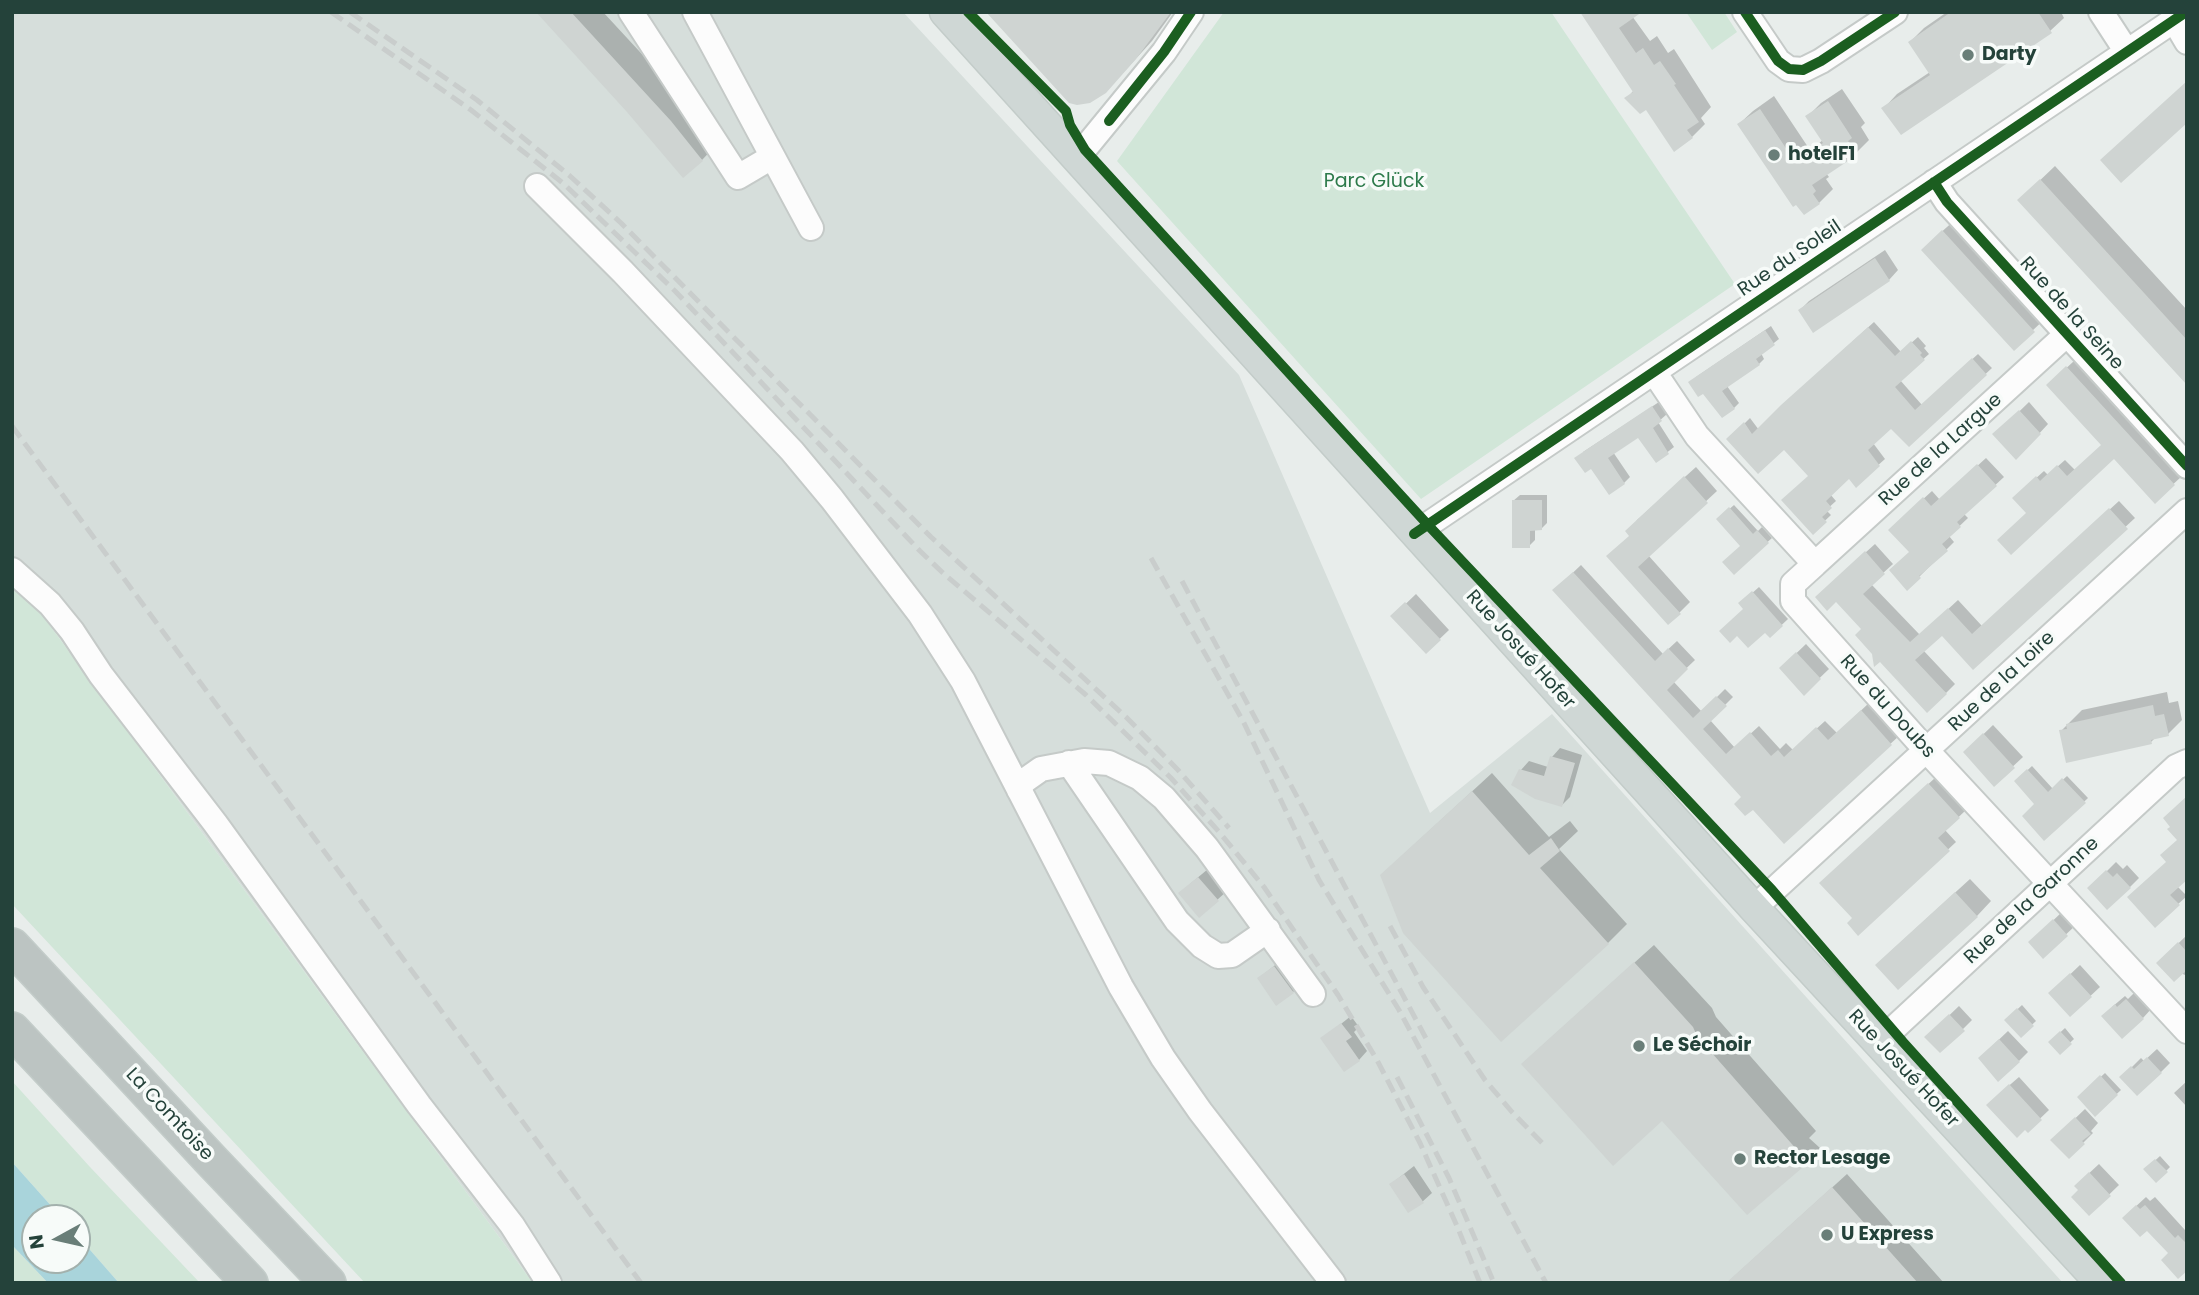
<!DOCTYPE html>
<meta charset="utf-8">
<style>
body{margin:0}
#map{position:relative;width:2199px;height:1295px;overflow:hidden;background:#e8edeb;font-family:Poppins,sans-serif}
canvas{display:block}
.frame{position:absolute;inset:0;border:14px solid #24423a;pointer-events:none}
.north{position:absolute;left:21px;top:1204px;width:70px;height:70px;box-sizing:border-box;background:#f7fbf9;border:2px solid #a3b1ad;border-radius:50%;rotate:262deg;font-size:19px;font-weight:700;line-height:28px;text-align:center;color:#24423a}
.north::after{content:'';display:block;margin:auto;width:24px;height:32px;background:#697e78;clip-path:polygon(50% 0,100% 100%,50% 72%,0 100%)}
</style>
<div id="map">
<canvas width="2199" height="1295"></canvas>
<div class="frame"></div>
<div class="north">N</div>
</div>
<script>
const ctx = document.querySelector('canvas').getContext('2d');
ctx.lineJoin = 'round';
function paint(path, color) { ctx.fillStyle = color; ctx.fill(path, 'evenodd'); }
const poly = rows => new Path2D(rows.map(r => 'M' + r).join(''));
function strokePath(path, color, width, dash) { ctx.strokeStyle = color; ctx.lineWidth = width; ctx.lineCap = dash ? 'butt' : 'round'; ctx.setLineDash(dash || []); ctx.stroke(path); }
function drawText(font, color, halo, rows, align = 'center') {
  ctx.font = font + ' Poppins,sans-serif'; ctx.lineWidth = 7; ctx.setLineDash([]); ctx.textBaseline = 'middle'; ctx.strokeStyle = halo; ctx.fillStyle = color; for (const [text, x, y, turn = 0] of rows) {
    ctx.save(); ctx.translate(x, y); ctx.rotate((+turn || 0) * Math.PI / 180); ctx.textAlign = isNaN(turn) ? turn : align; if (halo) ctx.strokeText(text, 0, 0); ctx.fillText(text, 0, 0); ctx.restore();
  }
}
const built = poly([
 [12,12,903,12,1239,375,1430,813,1552,714,2063,1283,533,1283,32,601,12,589]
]);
const green = poly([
 [1224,12,1551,12,1735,284,1421,499,1117,161],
 [1686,12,1724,12,1737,32,1712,50],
 [12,589,32,601,533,1283,365,1283,12,904],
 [12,1081,90,1167,200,1283,119,1283,77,1235,77,1218,62,1218,12,1162],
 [12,1245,48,1283,12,1283]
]);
const water = poly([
 [12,1162,62,1218,35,1218,35,1260,77,1260,77,1235,119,1283,48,1283,12,1245]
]);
const shadow = poly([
 [539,12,603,12,664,78,718,143,702,160],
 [990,12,1173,12,1152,41,1122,74],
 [1582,12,1632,16,1650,41,1657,36,1668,53,1674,49,1711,107,1701,118,1705,124,1692,137,1627,98,1634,90],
 [1947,12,2061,12,2064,18,2050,31,1884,108,1897,94,1930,72,1910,42,1924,28],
 [1842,89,1865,123,1861,127,1869,140,1856,153,1826,173,1829,177,1826,179,1833,189,1819,203,1739,124,1753,111,1774,96,1810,150,1823,140,1807,117,1821,103],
 [2055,166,2187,310,2187,383,2034,186],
 [1957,218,2048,316,2014,348,1937,236],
 [1885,250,1898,270,1889,280,1800,310,1809,301],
 [1874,322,1901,352,1918,337,1926,346,1924,348,1929,354,1900,380,1922,405,1978,354,1992,368,1909,445,1891,426,1873,443,1885,459,1856,485,1849,477,1830,494,1836,501,1826,510,1831,515,1813,532,1810,476,1784,448,1729,439,1750,418,1759,430,1789,399],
 [1771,326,1779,339,1761,353,1764,359,1759,364,1727,386,1739,403,1734,408,1704,391,1696,377],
 [2074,361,2181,477,2155,501,2114,457,2028,513,2014,498,2044,471,2048,475,2065,460,2075,470,2103,445,2048,385],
 [1659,402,1667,414,1658,422,1674,447,1656,461,1639,435,1613,452,1630,477,1624,483,1583,452],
 [2029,402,2048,424,2025,449,1995,435],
 [1986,458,2004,477,1964,514,1968,518,1949,536,1954,542,1907,589,1911,552,1898,522,1932,491,1940,500],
 [1696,467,1717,491,1648,555,1690,602,1679,613,1609,556,1631,535,1637,520],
 [1520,495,1547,495,1547,523,1541,529,1535,529,1535,540,1529,546,1513,501],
 [2119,501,2135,518,1973,668,1942,634,1923,650,1955,684,1946,693,1863,629,1826,588,1875,544,1893,564,1871,584,1920,635,1958,600,1982,626],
 [1734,505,1758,531,1762,527,1772,538,1734,572,1742,545,1718,519],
 [1581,565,1663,654,1677,641,1695,660,1673,681,1702,712,1725,689,1733,697,1710,720,1735,748,1759,726,1780,749,1786,743,1793,750,1825,721,1837,733,1869,703,1899,736,1784,841,1743,797,1562,583],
 [1759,587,1788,619,1770,636,1741,603],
 [1416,594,1449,630,1426,652,1393,616],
 [1806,644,1829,669,1804,693,1781,668],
 [2167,692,2169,703,2178,701,2182,720,2168,734,2156,737,2151,742,2061,731,2082,710],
 [1993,725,2023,757,1994,784,1965,752],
 [1560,748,1582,755,1570,797,1562,805,1521,770,1529,761,1548,767,1552,757],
 [2032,766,2053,789,2067,776,2088,798,2045,839,2036,804,2016,781],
 [1492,773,1549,837,1570,821,1578,831,1559,849,1627,924,1608,943,1402,856],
 [1936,777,1966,810,1945,830,1956,842,1859,933,1854,918,1829,876],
 [2187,798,2177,886,2187,896,2155,925,2168,861,2179,839],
 [2116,862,2123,869,2127,865,2139,878,2130,887,2090,888],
 [1208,869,1227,891,1217,900,1190,884],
 [1970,879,1991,901,1977,916,1891,951],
 [2063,911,2076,925,2043,956,2040,933],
 [2187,935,2187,973,2185,975,2158,963],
 [1654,945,1712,1008,1716,1017,1816,1131,1809,1138,1820,1148,1801,1167,1662,1119,1542,1046],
 [1284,958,1302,983,1293,992,1259,978],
 [2080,965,2100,987,2070,1015,2060,984],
 [2136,991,2152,1008,2143,1018,2112,1007,2125,996,2128,999],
 [2022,1005,2036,1021,2021,1035,2006,1020],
 [1959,1006,1972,1020,1963,1029,1936,1028],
 [1351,1016,1359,1027,1354,1032,1367,1051,1359,1060,1322,1039],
 [2065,1028,2074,1039,2060,1052,2050,1042],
 [2008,1031,2028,1052,2019,1061,1989,1049],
 [2157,1049,2170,1063,2161,1072,2122,1077,2141,1058,2144,1061],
 [2105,1073,2121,1090,2095,1114,2079,1097],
 [2019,1077,2049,1110,2028,1130,1997,1096],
 [2187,1081,2187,1107,2174,1093],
 [2085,1109,2098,1123,2091,1131,2093,1133,2069,1157,2062,1131],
 [2160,1156,2170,1167,2156,1181,2146,1169],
 [2099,1164,2119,1185,2089,1214,2080,1190,2085,1177],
 [1414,1166,1432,1193,1422,1202,1391,1184],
 [1847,1174,1944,1283,1727,1283],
 [2146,1197,2150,1201,2155,1197,2185,1230,2187,1229,2187,1269,2170,1253,2133,1209]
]);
const building = poly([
 [536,12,571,12,671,121,703,161,683,178,627,112],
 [986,12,1171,12,1136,59,1106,93,1090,103,1077,105,1069,103],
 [1580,12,1642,12,1619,28,1636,53,1643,48,1654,65,1660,61,1676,84,1674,85,1699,122,1687,130,1693,138,1674,152,1646,110,1640,114,1624,98,1633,92],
 [1951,12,2038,12,2052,33,1901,135,1881,108,1930,75,1908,42],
 [2187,81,2187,123,2121,183,2100,160],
 [1828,101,1852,138,1848,141,1857,155,1812,185,1816,191,1813,194,1820,204,1804,215,1796,205,1793,207,1737,124,1760,109,1795,162,1823,143,1805,116],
 [2040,179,2187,340,2187,385,2017,200],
 [1942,230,2035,332,2014,351,1921,250],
 [1875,258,1890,281,1813,333,1798,310],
 [1868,327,1895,356,1911,341,1922,353,1920,355,1925,360,1895,387,1915,410,1972,358,1987,375,1909,447,1891,429,1868,450,1880,466,1856,488,1849,479,1826,501,1832,508,1822,517,1827,522,1813,535,1781,500,1808,476,1784,450,1758,474,1726,439,1744,422,1752,434,1781,405],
 [1765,330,1775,345,1756,359,1760,365,1722,391,1735,409,1722,418,1703,394,1698,397,1688,382],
 [2066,366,2175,485,2155,504,2114,459,2011,555,1997,540,2026,513,2012,498,2036,476,2040,481,2057,465,2067,476,2101,445,2046,385],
 [1652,406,1662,421,1653,428,1669,454,1656,463,1638,438,1608,458,1625,484,1609,495,1591,469,1585,473,1574,458],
 [2019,410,2041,434,2016,460,1992,434],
 [1977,464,1997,486,1957,522,1961,527,1942,544,1948,551,1919,576,1921,578,1907,591,1889,570,1909,552,1888,530,1923,497,1931,506],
 [1684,476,1708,503,1638,567,1681,614,1668,625,1606,556,1629,536,1625,531],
 [1512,500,1542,500,1542,530,1530,531,1530,548,1512,548],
 [1729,507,1753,534,1757,530,1769,543,1734,575,1722,562,1740,546,1716,519],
 [2109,508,2128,529,1973,670,1942,636,1915,660,1947,694,1927,713,1880,662,1874,667,1872,654,1855,635,1861,629,1836,602,1827,611,1815,597,1865,551,1885,574,1863,594,1910,642,1948,608,1972,634],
 [1573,572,1655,661,1668,648,1688,669,1667,690,1693,718,1716,696,1727,706,1703,729,1726,754,1750,732,1771,756,1778,750,1784,757,1816,727,1828,740,1861,710,1892,745,1784,844,1753,810,1745,816,1734,804,1741,797,1552,590],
 [1752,591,1783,626,1770,638,1765,633,1748,648,1737,636,1730,643,1719,631,1743,609,1738,603],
 [1405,602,1441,640,1426,654,1390,616],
 [1796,652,1821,679,1804,696,1779,668],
 [2153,705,2155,716,2164,714,2169,736,2151,740,2152,744,2066,763,2059,730,2067,729,2066,724],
 [1983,733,2015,768,1994,787,1963,752],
 [1550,756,1575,763,1562,807,1535,799,1511,785,1519,769,1544,776],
 [2027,769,2048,792,2062,778,2086,803,2044,841,2022,816,2034,804,2014,781],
 [1928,783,1960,818,1938,838,1950,851,1858,936,1847,923,1852,918,1819,883],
 [1472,791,1529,855,1551,838,1560,851,1540,868,1609,944,1501,1042,1403,933,1380,875],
 [2187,796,2187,880,2170,895,2180,905,2155,928,2127,897,2166,862,2160,855,2177,840,2167,829,2170,827,2163,818],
 [2106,870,2113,877,2117,873,2131,888,2107,910,2087,888],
 [1198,877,1219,901,1199,918,1178,893],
 [1955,892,1978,917,1898,990,1875,965],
 [2053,919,2068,936,2043,959,2028,942],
 [2178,942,2187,952,2187,970,2174,982,2156,963],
 [1634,962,1693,1027,1697,1036,1798,1151,1791,1157,1802,1168,1747,1215,1662,1121,1613,1166,1521,1064],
 [1274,966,1294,993,1276,1006,1257,978],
 [2070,973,2092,997,2070,1017,2048,993],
 [2126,999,2144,1019,2122,1039,2101,1016,2115,1004,2117,1007],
 [2017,1008,2034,1026,2021,1038,2004,1020],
 [1949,1014,1965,1031,1940,1053,1924,1037],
 [1341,1023,1352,1037,1346,1041,1360,1061,1344,1072,1320,1038],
 [2060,1031,2072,1044,2060,1055,2048,1042],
 [1999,1039,2020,1062,1998,1082,1978,1058],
 [2147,1057,2162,1073,2137,1096,2119,1077,2131,1066,2134,1069],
 [2100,1075,2118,1095,2095,1117,2077,1097],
 [2009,1084,2042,1120,2028,1133,2025,1130,2017,1138,1986,1105],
 [2075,1117,2091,1134,2082,1141,2085,1144,2069,1159,2050,1140],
 [2155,1159,2168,1172,2156,1183,2143,1169],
 [2089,1172,2111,1196,2089,1216,2071,1197,2078,1190,2074,1186],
 [1404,1174,1424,1203,1408,1213,1389,1184],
 [1832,1187,1918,1283,1726,1283],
 [2136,1205,2140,1209,2145,1205,2175,1238,2178,1235,2187,1244,2187,1271,2178,1279,2161,1260,2168,1253,2147,1231,2140,1237,2122,1218]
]);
const minor = poly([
 [631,12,738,177,772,157],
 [695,12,811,228],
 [1745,12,1778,61,1789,69,1803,70,1821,61,1895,12],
 [2101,12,2127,52],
 [2174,20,2187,42],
 [1077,158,1164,52,1191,12],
 [1934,182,1947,202,2187,466],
 [537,186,623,272,792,451,832,499,920,614,963,681,1121,987,1163,1058,1200,1111,1333,1283],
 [1654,372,1697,436,1815,564,1793,584,1793,601,1927,751,2187,1031],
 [1414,534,2186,12],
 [1815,564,2066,335],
 [12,570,50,604,72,631,101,675,215,823,419,1105,512,1225,549,1283],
 [1069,763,1177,921,1202,946,1218,956,1232,955,1268,930],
 [1019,790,1024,781,1041,769,1084,761,1109,763,1140,778,1164,798,1207,848,1313,994],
 [1754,908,2187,511],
 [1878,1043,2176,767,2187,762]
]);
const major = poly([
 [945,12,1754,908,2101,1283]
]);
const highway = poly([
 [12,946,210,1159,328,1283],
 [12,1030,250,1283]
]);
const rail = poly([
 [331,12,471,110,564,184,675,291,920,551,943,573,1086,695,1171,778,1220,833,1264,887,1338,995,1377,1060,1420,1143,1457,1226,1480,1283],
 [350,12,477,100,570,176,621,223,931,537,1126,717,1178,770,1229,828],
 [12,426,641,1283],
 [1151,558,1243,721,1319,880,1399,1010,1546,1283],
 [1182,581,1429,1044],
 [1390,926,1423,987,1485,1080,1512,1112,1546,1147],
 [1397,1077,1449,1178,1494,1283]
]);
const cycleway = poly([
 [968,12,1066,111,1070,125,1085,150,1428,525,1772,890,1903,1042,2121,1283],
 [1745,12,1778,61,1789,69,1803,70,1821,61,1895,12],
 [1109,121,1164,52,1191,12],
 [1934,182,1947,202,2187,466],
 [1414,534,2186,12]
]);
const markers = [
 [1968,55,7,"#697e78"],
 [1774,155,7,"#697e78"],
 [1639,1046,7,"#697e78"],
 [1740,1159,7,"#697e78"],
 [1827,1235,7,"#697e78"]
];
const poiNames = [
 ["Darty",1982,55],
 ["hotelF1",1788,155],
 ["Le Séchoir",1653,1046],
 ["Rector Lesage",1754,1159],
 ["U Express",1841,1235]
];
const parkNames = [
 ["Parc Glück",1374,182]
];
const streetNames = [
 ["Rue du Soleil",1790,259,-34],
 ["Rue de la Seine",2071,314,48],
 ["Rue de la Largue",1941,450,-42],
 ["Rue Josué Hofer",1520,650,48],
 ["Rue de la Loire",2002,682,-43],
 ["Rue du Doubs",1887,707,48],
 ["Rue de la Garonne",2032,901,-43],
 ["Rue Josué Hofer",1903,1069,47],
 ["La Comtoise",169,1115,47]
];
paint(built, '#d6dedb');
paint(green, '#d1e6d8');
paint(water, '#a9d4db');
paint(shadow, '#0003');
paint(building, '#cfd4d2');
strokePath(minor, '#c5cac8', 28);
strokePath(major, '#c3ccc9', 33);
strokePath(highway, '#c3ccc9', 38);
strokePath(minor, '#fcfcfc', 24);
strokePath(major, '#cfd7d5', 30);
strokePath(highway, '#bcc4c2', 35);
strokePath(rail, '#c9cdcc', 5, [14, 7]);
strokePath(cycleway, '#1b5e20', 10);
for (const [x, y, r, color] of markers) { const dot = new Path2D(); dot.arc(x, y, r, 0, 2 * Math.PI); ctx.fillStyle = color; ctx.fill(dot); strokePath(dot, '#f7fbf9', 2.5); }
drawText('bold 19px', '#24423a', '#f7fbf9', poiNames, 'left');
drawText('19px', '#2d7a4b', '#f7fbf9', parkNames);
drawText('19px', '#24423a', '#f7fbf9', streetNames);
</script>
